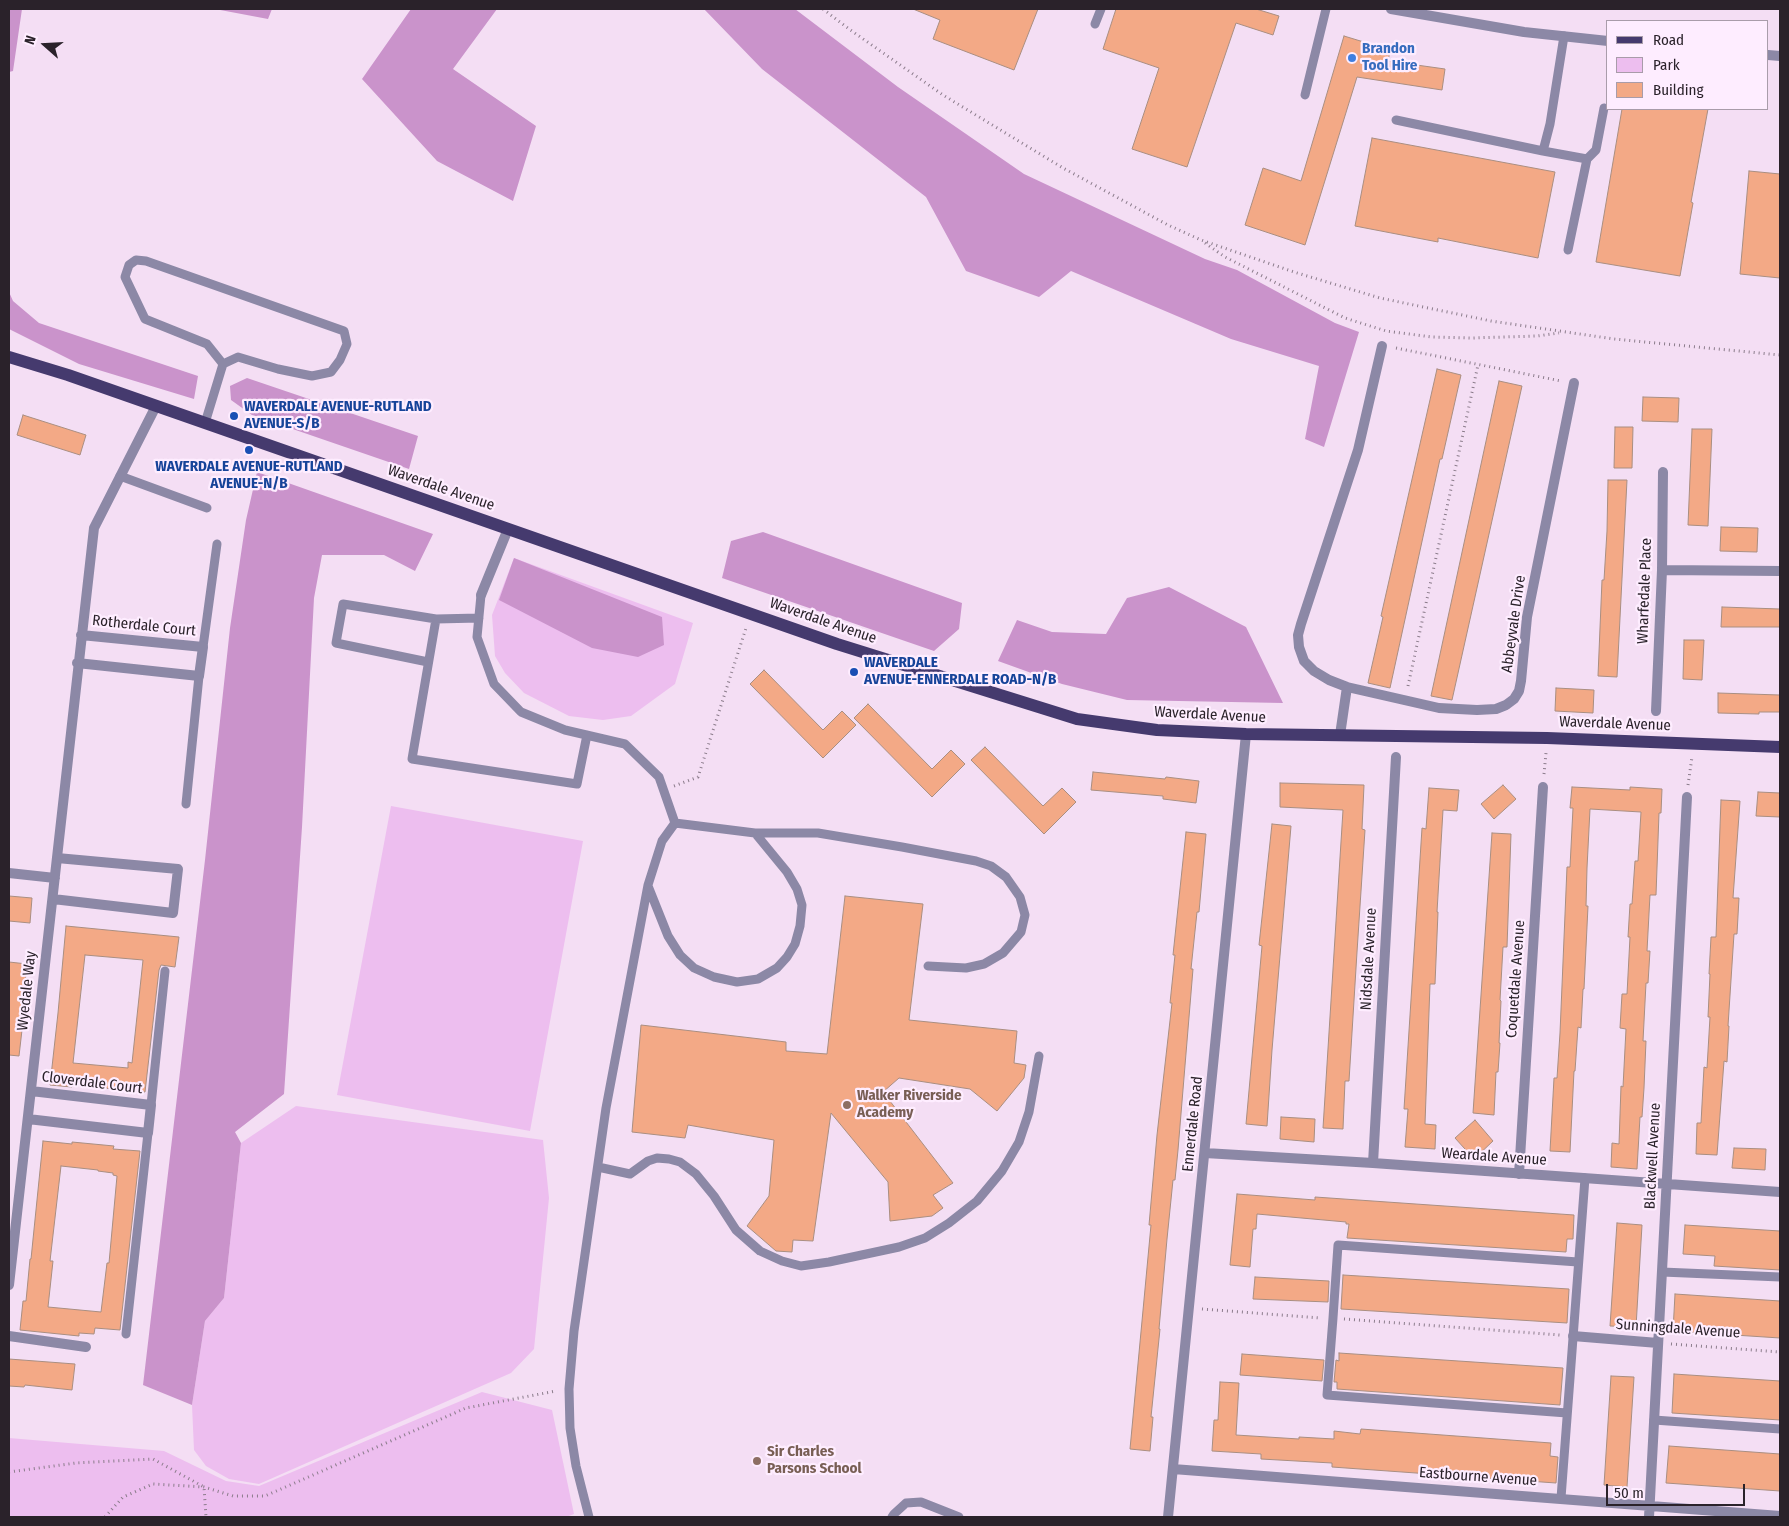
<!DOCTYPE html>
<style>
body{margin:0}
#map{position:relative;width:1789px;height:1526px;overflow:hidden;background:#f4def4;font-family:"Fira Sans Condensed",sans-serif}
canvas{display:block}
.frame{position:absolute;inset:0;border:10px solid #2a222a;pointer-events:none}
.legend{position:absolute;left:1606px;top:20px;width:162px;height:90px;box-sizing:border-box;background:#feedff;border:1px solid #a99caa;margin:0;padding:6px 9px;list-style:none;font-size:15px;color:#2a222a}
.legend li{display:flex;align-items:center;gap:10px;height:25px}
.legend b{width:25px;border:1px solid #a99caa}
.north{position:absolute;left:20px;top:20px;width:50px;height:50px;-webkit-text-stroke:4px #feedff;paint-order:stroke;rotate:289deg;font-size:14px;font-weight:700;line-height:20px;text-align:center;color:#2a222a}
.north::after{content:'';display:block;margin:auto;width:18px;height:22px;background:#2a222a;clip-path:polygon(50% 0,100% 100%,50% 72%,0 100%)}
.scale{position:absolute;left:1606px;top:1484px;width:139px;height:22px;box-sizing:border-box;border:2px solid #2a222a;border-top:0;padding-left:6px;font-size:15px;line-height:18px;white-space:nowrap;color:#2a222a;-webkit-text-stroke:4px #feedff;paint-order:stroke}
</style>
<div id="map">
<canvas width="1789" height="1526"></canvas>
<div class="frame"></div>
<ul class="legend">
<li><b style="height:6px;background:#453a6e"></b>Road</li>
<li><b style="height:14px;background:#edbeef"></b>Park</li>
<li><b style="height:14px;background:#f3a986"></b>Building</li>
</ul>
<div class="north">N</div>
<div class="scale">50 m</div>
</div>
<script>
const ctx = document.querySelector('canvas').getContext('2d');
ctx.lineJoin = 'round';
function paint(path, color) { ctx.fillStyle = color; ctx.fill(path, 'evenodd'); }
const poly = rows => new Path2D(rows.map(r => 'M' + r).join(''));
function strokePath(path, color, width, dash) { ctx.strokeStyle = color; ctx.lineWidth = width; ctx.lineCap = dash ? 'butt' : 'round'; ctx.setLineDash(dash || []); ctx.stroke(path); }
function drawText(font, color, halo, rows, align = 'center') {
  ctx.font = font + ' "Fira Sans Condensed",sans-serif'; ctx.lineWidth = 4.5; ctx.setLineDash([]); ctx.textBaseline = 'middle'; ctx.strokeStyle = halo; ctx.fillStyle = color; for (const [text, x, y, turn = 0] of rows) {
    ctx.save(); ctx.translate(x, y); ctx.rotate((+turn || 0) * Math.PI / 180); ctx.textAlign = isNaN(turn) ? turn : align; if (halo) ctx.strokeText(text, 0, 0); ctx.fillText(text, 0, 0); ctx.restore();
  }
}
const green = poly([
 [514,558,693,623,675,684,631,716,603,720,569,716,524,693,505,673,495,656,492,615],
 [391,806,583,841,530,1131,337,1095],
 [296,1106,543,1140,549,1198,534,1349,511,1373,259,1484,229,1479,206,1466,194,1450,192,1405,205,1321,224,1298,241,1143],
 [482,1392,552,1410,574,1514,566,1517,9,1517,9,1438,164,1451,226,1481,259,1486]
]);
const forest = poly([
 [9,9,22,9,13,71,9,72],
 [215,9,272,9,268,19],
 [411,9,497,9,453,69,536,126,513,201,437,161,362,79],
 [704,9,795,9,898,87,1024,174,1205,259,1237,270,1335,323,1359,332,1324,447,1305,439,1319,366,1231,339,1071,271,1039,297,966,271,926,197,762,69],
 [9,292,13,301,39,323,198,376,194,399,79,364,9,329],
 [247,378,418,436,409,469,252,415,231,400,230,386],
 [257,472,433,534,415,571,384,555,322,555,314,598,302,827,284,1094,235,1132,241,1143,224,1298,205,1321,192,1405,143,1385,205,860,230,628,246,520],
 [763,532,962,603,959,629,934,651,722,578,731,541],
 [514,558,662,617,664,645,638,657,592,648,499,600],
 [1169,587,1246,627,1283,703,1127,700,1062,684,998,661,1017,620,1052,632,1106,634,1127,598]
]);
const building = poly([
 [913,9,1038,9,1014,70,933,39,940,20,913,9],
 [1116,9,1256,9,1279,16,1273,35,1236,23,1187,167,1132,149,1159,68,1103,49,1116,9],
 [1344,36,1367,43,1366,48,1390,51,1388,61,1445,69,1442,90,1357,77,1305,245,1245,225,1263,168,1301,181,1344,36],
 [1622,109,1708,109,1691,202,1693,203,1680,276,1596,262,1622,109],
 [1372,138,1555,172,1538,258,1438,238,1438,242,1355,226,1372,138],
 [1749,171,1780,174,1780,278,1740,274,1749,171],
 [1437,369,1461,375,1442,459,1440,459,1390,688,1368,683,1383,617,1381,616,1437,369],
 [1499,381,1522,386,1452,700,1431,696,1499,381],
 [1643,397,1679,398,1678,422,1642,421,1643,397],
 [23,415,86,435,80,455,17,435,23,415],
 [1615,427,1633,427,1632,468,1614,468,1615,427],
 [1692,429,1712,429,1708,526,1688,525,1692,429],
 [1608,480,1627,480,1617,677,1598,676,1602,580,1604,580,1607,531,1608,480],
 [1721,527,1758,528,1757,552,1720,551,1721,527],
 [1722,607,1780,609,1780,627,1721,627,1722,607],
 [1684,640,1704,640,1702,680,1683,679,1684,640],
 [764,670,823,730,842,711,856,725,823,758,750,684,764,670],
 [1556,688,1594,690,1593,713,1555,711,1556,688],
 [1718,693,1780,695,1780,712,1759,712,1759,714,1718,713,1718,693],
 [868,704,932,769,951,750,965,764,932,797,854,718,868,704],
 [985,747,1043,806,1062,788,1076,802,1044,834,971,760,985,747],
 [1093,772,1165,779,1166,777,1199,781,1196,803,1163,799,1163,796,1091,790,1093,772],
 [1280,783,1364,785,1362,829,1365,830,1357,952,1349,1081,1345,1081,1343,1129,1323,1128,1343,810,1280,807,1280,783],
 [1503,785,1516,799,1494,819,1481,804,1503,785],
 [1572,787,1630,790,1630,787,1662,789,1661,813,1659,813,1656,895,1650,895,1647,951,1650,951,1648,983,1646,983,1643,1041,1646,1041,1644,1088,1642,1117,1640,1117,1637,1169,1611,1167,1612,1143,1619,1144,1621,1086,1623,1087,1626,1029,1620,1028,1622,994,1627,994,1630,937,1628,937,1630,904,1632,904,1635,861,1638,861,1641,812,1590,809,1587,868,1586,906,1588,906,1584,989,1583,989,1581,1028,1578,1027,1575,1071,1574,1071,1570,1152,1550,1151,1554,1078,1557,1078,1560,1033,1567,867,1570,867,1573,808,1570,808,1572,787],
 [1429,788,1459,790,1457,811,1443,810,1437,912,1438,912,1435,984,1430,984,1425,1124,1436,1125,1435,1149,1405,1147,1408,1109,1404,1109,1422,828,1426,829,1429,788],
 [1758,792,1780,793,1780,817,1756,816,1758,792],
 [1721,800,1740,801,1733,898,1739,898,1737,934,1734,934,1728,1026,1729,1026,1727,1062,1724,1061,1717,1155,1696,1154,1697,1123,1701,1123,1704,1067,1707,1068,1710,1017,1708,1017,1710,974,1709,974,1711,937,1716,937,1721,800],
 [1272,824,1291,826,1272,1050,1267,1126,1246,1124,1262,946,1259,945,1272,824],
 [1186,832,1206,834,1199,912,1197,912,1191,969,1193,969,1178,1150,1175,1180,1173,1180,1167,1239,1159,1329,1160,1329,1151,1417,1153,1417,1150,1451,1130,1449,1151,1225,1149,1225,1157,1135,1172,1003,1170,1003,1175,955,1173,955,1186,832],
 [1492,833,1511,834,1507,947,1503,947,1500,1000,1501,1001,1499,1043,1500,1043,1498,1072,1496,1072,1494,1115,1473,1113,1492,833],
 [9,896,32,898,30,923,9,921,9,896],
 [845,896,923,904,909,1020,1017,1031,1014,1063,1026,1065,1024,1078,997,1111,970,1089,899,1078,883,1092,953,1183,933,1195,943,1208,932,1216,890,1221,888,1182,831,1113,813,1241,793,1240,792,1252,776,1251,747,1226,769,1196,774,1140,688,1125,685,1138,632,1132,641,1025,786,1042,786,1051,827,1054,845,896],
 [66,926,179,937,175,967,161,965,159,970,145,1092,72,1085,72,1087,50,1085,58,1013,66,926],
 [85,955,143,960,132,1063,128,1062,128,1068,73,1063,85,955],
 [9,962,27,964,23,1004,25,1004,19,1056,9,1055,9,962],
 [1281,1117,1315,1119,1314,1142,1280,1139,1281,1117],
 [1475,1120,1493,1141,1474,1159,1455,1138,1475,1120],
 [43,1141,72,1144,72,1142,114,1146,113,1149,140,1151,120,1330,95,1328,94,1334,79,1333,79,1336,20,1330,23,1301,26,1301,30,1259,31,1259,43,1141],
 [61,1166,98,1170,98,1171,113,1173,113,1175,117,1176,109,1263,107,1263,101,1312,48,1307,53,1261,50,1261,61,1166],
 [1734,1148,1766,1149,1765,1170,1732,1168,1734,1148],
 [1237,1194,1315,1200,1315,1197,1574,1215,1573,1239,1567,1239,1566,1252,1347,1238,1349,1224,1346,1224,1346,1222,1257,1214,1256,1229,1253,1229,1250,1267,1230,1265,1237,1194],
 [1617,1223,1642,1225,1636,1327,1610,1326,1617,1223],
 [1685,1225,1780,1231,1780,1270,1714,1266,1715,1256,1683,1254,1685,1225],
 [1343,1275,1569,1289,1567,1323,1341,1309,1343,1275],
 [1255,1277,1329,1281,1328,1302,1253,1299,1255,1277],
 [1675,1294,1780,1301,1780,1338,1673,1331,1675,1294],
 [1339,1353,1563,1368,1560,1405,1337,1389,1337,1382,1334,1382,1336,1360,1339,1361,1339,1353],
 [1242,1354,1324,1360,1322,1381,1240,1375,1242,1354],
 [9,1359,75,1364,72,1390,25,1385,24,1387,9,1386,9,1359],
 [1674,1374,1780,1381,1780,1420,1672,1413,1674,1374],
 [1611,1376,1634,1377,1627,1487,1604,1485,1611,1376],
 [1220,1382,1239,1383,1236,1435,1299,1439,1299,1437,1334,1439,1334,1431,1360,1434,1361,1429,1551,1443,1550,1456,1558,1457,1556,1483,1332,1467,1332,1463,1261,1459,1261,1454,1212,1451,1214,1420,1218,1420,1220,1382],
 [1669,1446,1780,1454,1780,1491,1666,1483,1669,1446]
]);
const path = poly([
 [823,9,849,29,943,95,1063,168,1168,225,1201,240,1294,272,1380,298,1491,321,1614,339,1780,355],
 [1205,243,1225,257,1345,318,1386,331,1432,337,1471,338,1537,336,1559,333],
 [1396,348,1561,381],
 [1408,686,1478,365],
 [1544,774,1546,753],
 [1688,785,1692,757],
 [674,786,698,777,746,628],
 [1202,1309,1320,1318],
 [1344,1319,1560,1335],
 [1671,1344,1780,1352],
 [9,1472,76,1463,153,1459,204,1487,206,1517],
 [105,1517,123,1497,153,1484,204,1487,233,1496,265,1496,466,1408,556,1391]
]);
const service = poly([
 [1095,24,1101,9],
 [1564,36,1550,124,1543,151,1587,159,1596,150,1604,108],
 [1305,95,1326,9],
 [1396,120,1543,151],
 [1568,250,1587,159],
 [205,423,223,364,207,344,145,319,125,277,129,265,136,260,146,261,344,331,347,344,340,360,331,372,312,376,278,369,238,357,223,364],
 [120,476,207,508],
 [481,595,477,637,494,684,521,712,565,730,625,744,659,777,675,823,662,841,648,885,606,1108,574,1331,569,1389,570,1428,576,1466,589,1517],
 [479,618,436,619,412,759,577,784,587,735],
 [203,647,217,544],
 [428,662,336,643,343,604,436,619],
 [186,804,199,676],
 [755,833,818,833,902,847,976,861,991,866,1006,877,1020,897,1025,915,1021,932,1003,953,984,964,966,968,928,966],
 [648,886,668,936,680,955,694,968,714,977,737,982,758,979,777,968,787,957,795,944,800,926,802,905,797,889,787,872,755,833,675,823],
 [151,1105,165,971],
 [598,1167,630,1174,648,1161,657,1158,669,1159,680,1162,696,1174,714,1196,736,1230,760,1251,782,1261,801,1266,829,1262,899,1247,925,1238,949,1223,977,1201,1002,1171,1019,1142,1029,1112,1039,1056],
 [1662,1272,1780,1277],
 [126,1334,148,1133],
 [1567,1413,1327,1395,1333,1318,1338,1245,1578,1262],
 [1654,1420,1780,1429],
 [1561,1498,1585,1178],
 [892,1517,894,1514,906,1503,921,1502,959,1517]
]);
const minor = poly([
 [1382,346,1358,450,1301,624,1298,635,1299,647,1304,661,1314,671,1329,680,1347,687,1439,708,1477,710,1496,709,1506,705,1514,699,1519,691,1521,681,1527,617,1574,383],
 [1662,570,1780,571],
 [481,595,508,529],
 [77,663,199,676,203,647,81,635],
 [1656,711,1662,570,1663,472],
 [1340,735,1347,687],
 [9,873,55,878],
 [53,899,173,913,178,869,57,858],
 [28,1119,148,1133,151,1105,31,1091],
 [1205,1153,1373,1163,1780,1192],
 [1373,1163,1396,757],
 [1519,1174,1543,787],
 [9,1285,94,528,156,406],
 [9,1336,86,1347],
 [1573,1336,1658,1343],
 [1173,1469,1780,1516],
 [1168,1517,1246,734],
 [1649,1517,1687,797]
]);
const tertiary = poly([
 [1391,9,1524,32,1608,41],
 [1768,55,1780,56]
]);
const primary = poly([
 [9,357,68,375,837,644,1077,719,1157,730,1246,734,1547,738,1780,747]
]);
const markers = [
 [1352,58,5,"#3f7fe0"],
 [234,416,5,"#1a4fb4"],
 [249,450,5,"#1a4fb4"],
 [854,672,5,"#1a4fb4"],
 [847,1105,5,"#8d6e63"],
 [757,1461,5,"#8d6e63"]
];
const shopNames = [
 ["Brandon",1362,49],
 ["Tool Hire",1362,66]
];
const transitNames = [
 ["WAVERDALE AVENUE-RUTLAND",244,407],
 ["AVENUE-S/B",244,424],
 ["WAVERDALE AVENUE-RUTLAND",249,467,"center"],
 ["AVENUE-N/B",249,484,"center"],
 ["WAVERDALE",864,663],
 ["AVENUE-ENNERDALE ROAD-N/B",864,680]
];
const streetNames = [
 ["Waverdale Avenue",441,488,19],
 ["Wharfedale Place",1645,591,-88],
 ["Waverdale Avenue",823,621,19],
 ["Abbeyvale Drive",1514,624,-82],
 ["Rotherdale Court",144,626,6],
 ["Waverdale Avenue",1210,715,3],
 ["Waverdale Avenue",1615,724,2],
 ["Nidsdale Avenue",1369,959,-87],
 ["Coquetdale Avenue",1516,979,-86],
 ["Wyedale Way",27,991,-84],
 ["Cloverdale Court",92,1083,7],
 ["Ennerdale Road",1193,1124,-84],
 ["Blackwell Avenue",1653,1156,-87],
 ["Weardale Avenue",1494,1157,4],
 ["Sunningdale Avenue",1678,1329,4],
 ["Eastbourne Avenue",1478,1477,4]
];
const educationNames = [
 ["Walker Riverside",857,1096],
 ["Academy",857,1113],
 ["Sir Charles",767,1452],
 ["Parsons School",767,1469]
];
paint(green, '#edbeef');
paint(forest, '#ca93cb');
paint(building, '#f3a986');
strokePath(building, '#a98e81', 1);
strokePath(path, '#8b7c8b', 3, [1, 4]);
strokePath(service, '#8c88a6', 9);
strokePath(minor, '#8c88a6', 10);
strokePath(tertiary, '#8c88a6', 10);
strokePath(primary, '#453a6e', 12);
for (const [x, y, r, color] of markers) { const dot = new Path2D(); dot.arc(x, y, r, 0, 2 * Math.PI); ctx.fillStyle = color; ctx.fill(dot); strokePath(dot, '#feedff', 2); }
drawText('bold 15px', '#366cbe', '#feedff', shopNames, 'left');
drawText('bold 15px', '#164399', '#feedff', transitNames, 'left');
drawText('15px', '#2a222a', '#feedff', streetNames);
drawText('bold 15px', '#785e54', '#feedff', educationNames, 'left');
</script>
